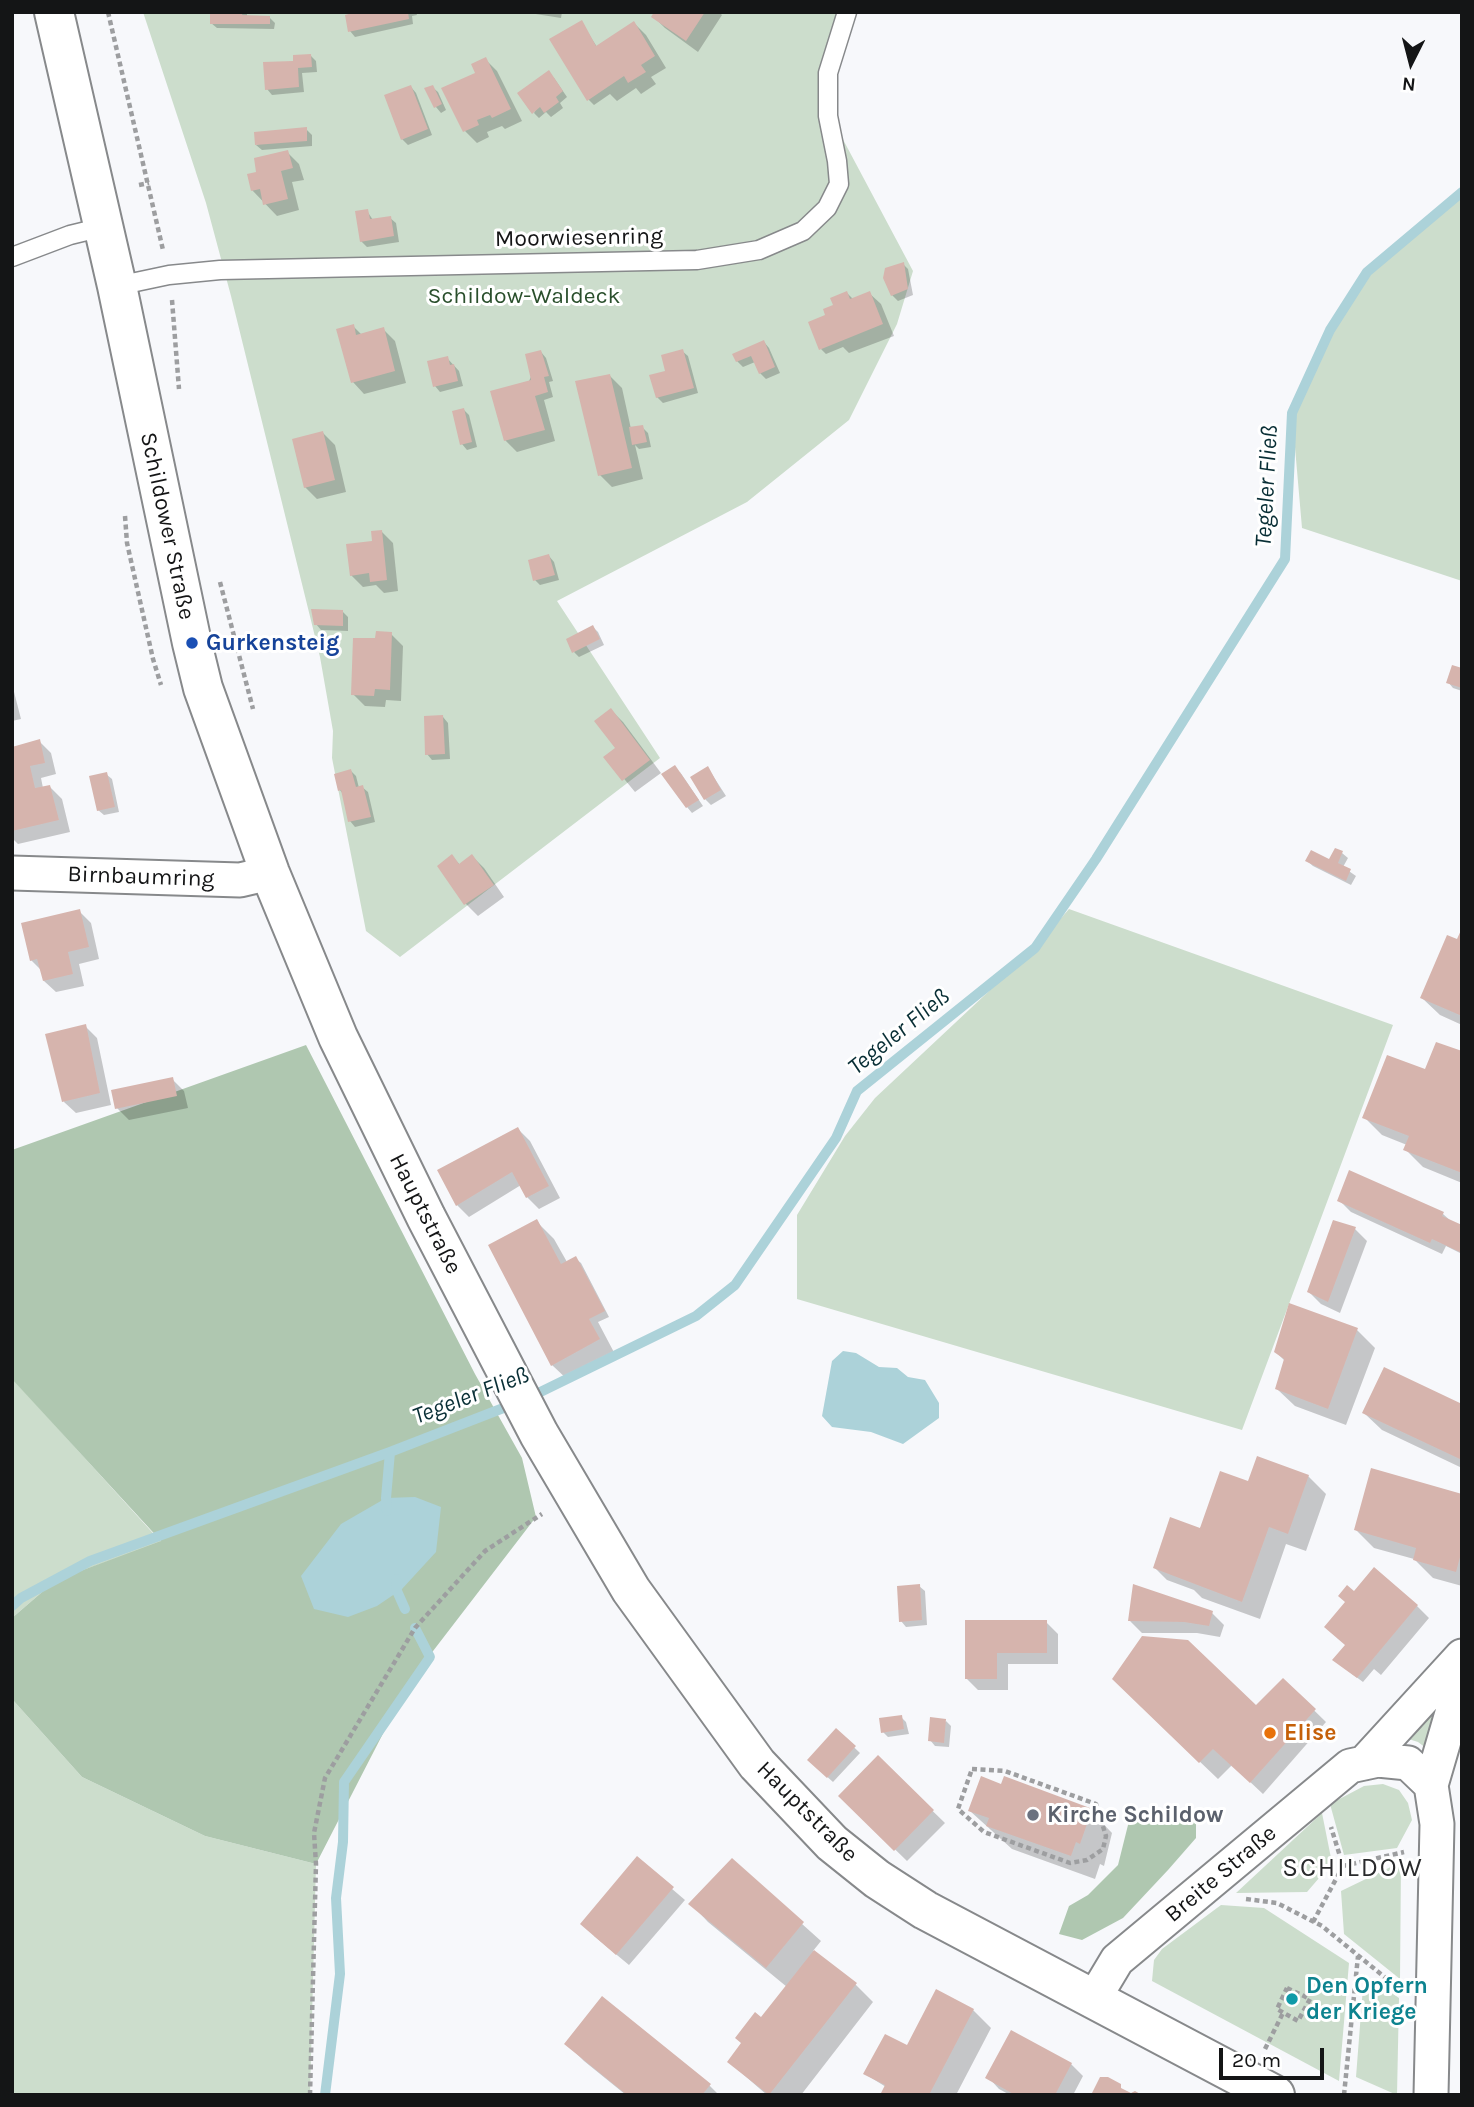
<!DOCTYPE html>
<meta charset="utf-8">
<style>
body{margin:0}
#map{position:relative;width:1474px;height:2107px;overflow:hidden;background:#f7f8fb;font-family:Karla,sans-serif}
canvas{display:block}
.frame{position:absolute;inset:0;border:14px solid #141516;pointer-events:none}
.north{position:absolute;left:1376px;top:28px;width:70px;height:70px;-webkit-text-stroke:5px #fff;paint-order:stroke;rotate:186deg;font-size:19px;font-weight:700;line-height:28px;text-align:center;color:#141516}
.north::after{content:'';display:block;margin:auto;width:24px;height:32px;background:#141516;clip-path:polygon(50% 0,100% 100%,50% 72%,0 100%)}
.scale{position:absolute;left:1219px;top:2048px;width:105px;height:32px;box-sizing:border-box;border:4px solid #141516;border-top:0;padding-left:9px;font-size:21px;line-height:24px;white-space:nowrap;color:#141516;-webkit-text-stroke:5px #fff;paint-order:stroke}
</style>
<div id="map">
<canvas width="1474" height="2107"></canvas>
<div class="frame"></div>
<div class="north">N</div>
<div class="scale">20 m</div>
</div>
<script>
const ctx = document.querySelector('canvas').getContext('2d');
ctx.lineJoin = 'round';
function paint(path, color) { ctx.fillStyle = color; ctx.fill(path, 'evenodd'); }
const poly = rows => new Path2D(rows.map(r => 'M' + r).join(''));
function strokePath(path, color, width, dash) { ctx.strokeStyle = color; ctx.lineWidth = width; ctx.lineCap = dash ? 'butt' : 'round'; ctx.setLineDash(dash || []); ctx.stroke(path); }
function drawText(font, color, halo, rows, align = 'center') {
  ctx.font = font + ' Karla,sans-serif'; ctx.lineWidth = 6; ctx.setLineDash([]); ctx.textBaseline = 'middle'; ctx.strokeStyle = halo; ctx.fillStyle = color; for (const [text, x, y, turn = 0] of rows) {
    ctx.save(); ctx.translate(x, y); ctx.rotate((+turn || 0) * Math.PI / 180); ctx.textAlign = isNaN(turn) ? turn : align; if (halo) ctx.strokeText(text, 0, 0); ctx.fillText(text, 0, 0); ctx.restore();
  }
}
const green = poly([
 [143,12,846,12,822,100,913,271,897,324,849,420,747,502,557,601,660,758,400,957,366,931,332,758,333,731,320,657,231,296,206,203],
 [1462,192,1462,581,1302,528,1292,413,1330,330,1367,272],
 [1069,909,1393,1025,1242,1430,797,1299,797,1215,845,1136,875,1098,1035,948],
 [13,1379,161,1542,56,1580,12,1618],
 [12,1699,82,1777,205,1836,316,1864,310,2095,12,2095],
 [1436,1701,1444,1706,1430,1751,1418,1742,1399,1736],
 [1383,1784,1399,1790,1408,1803,1412,1820,1397,1848,1344,1855,1330,1804,1364,1786],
 [1322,1813,1332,1863,1307,1892,1236,1893],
 [1401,1862,1400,1979,1344,1934,1341,1891],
 [1221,1905,1264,1908,1349,1963,1339,2081,1152,1981,1154,1960,1162,1949],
 [1364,1974,1399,1998,1397,2095,1356,2077]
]);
const forest = poly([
 [306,1045,475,1374,522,1458,536,1517,410,1681,316,1864,205,1836,82,1777,12,1699,12,1618,56,1580,161,1541,12,1379,12,1150],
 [1175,1809,1196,1817,1196,1838,1168,1870,1123,1918,1082,1940,1059,1934,1069,1906,1088,1895,1118,1865,1131,1813]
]);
const water = poly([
 [843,1351,856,1353,879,1367,897,1368,908,1377,925,1380,939,1403,939,1418,903,1444,871,1432,832,1427,822,1416,832,1361],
 [415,1497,441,1507,436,1552,402,1589,377,1606,348,1617,314,1609,301,1576,341,1524,386,1498]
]);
const shadow = poly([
 [211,12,247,12,247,17,269,17,275,23,274,29,217,28,211,23],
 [357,12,416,12,417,15,412,16,413,24,355,37,350,31],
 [523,12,562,12,561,18],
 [656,12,719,12,722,15,698,52,665,28,654,17],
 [581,22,597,47,634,23,646,35,666,68,651,77,656,84,641,94,636,88,617,101,610,94,594,105,588,99],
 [311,56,316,61,317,72,302,73,304,92,272,95,267,89,295,62],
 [485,59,497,71,522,121,505,129,502,126,487,132,489,137,477,143,465,131,444,89,477,74],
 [554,78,567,97,560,103,563,108,551,117,546,112,539,118,534,113],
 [411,87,416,93,432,135,408,145,402,139],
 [432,87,438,92,446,110,441,113,436,107],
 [306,129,312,135,312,146,262,150,256,145],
 [287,152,299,164,304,180,292,182,299,210,277,216,252,190,258,173],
 [367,211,373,220,390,218,396,223,399,242,367,247,361,241],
 [903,264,908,269,913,295,898,301,892,295],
 [847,293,853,299,869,293,881,304,894,336,849,353,843,347,826,354,821,349,825,317],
 [353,326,362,335,383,329,395,341,406,383,364,394,353,382],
 [764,342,769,348,780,373,766,379,760,373,755,362,743,367,737,361],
 [682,351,688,356,698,393,663,403,657,397,667,372],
 [541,352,546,358,553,381,549,382,553,397,544,400,555,441,517,452,505,440],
 [447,358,459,371,463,386,440,392,435,386],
 [610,376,622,388,631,429,642,427,648,433,651,447,639,449,635,445,643,479,612,487,600,475],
 [464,410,469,415,477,447,467,450,462,444],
 [323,433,335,445,346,492,317,499,305,487],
 [381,531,393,543,398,591,384,593,376,585,363,587,351,575],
 [549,556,554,562,559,580,540,585,535,580],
 [342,611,348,617,348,631,321,630,316,624],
 [593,627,598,632,604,645,579,657,574,652],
 [391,634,403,646,401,701,386,700,385,707,365,706,353,694,377,640],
 [1462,670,1462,691,1453,688,1448,682],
 [12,684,21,719,12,721],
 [611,710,623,722,661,773,635,792,606,757,617,748],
 [443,717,448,723,450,759,432,760,427,754],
 [12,740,14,748,39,741,51,753,56,774,41,778,43,788,50,787,62,799,70,832,18,844,12,838],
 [708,768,726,796,711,805,705,799],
 [351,771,356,776,359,788,362,787,368,792,375,822,355,827,350,821,343,794,340,790],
 [680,772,703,806,692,813,687,807],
 [106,774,112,779,119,812,104,815,98,810],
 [1342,853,1348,858,1343,867,1356,876,1351,885,1313,866,1307,861,1330,861],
 [452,856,460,865,472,856,484,868,504,897,478,916,466,904,439,866],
 [79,911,91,923,99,959,79,964,84,986,56,992,44,981,42,971,31,960],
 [1462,933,1462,1025,1440,1015,1422,998],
 [85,1026,97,1038,111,1105,76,1113,64,1102],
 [1462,1054,1462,1183,1423,1167,1405,1149,1407,1145,1382,1135,1364,1117,1426,1072],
 [172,1079,184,1091,188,1108,129,1120,117,1108],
 [518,1129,530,1141,560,1198,539,1209,527,1197,521,1185,469,1217,457,1205],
 [1350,1173,1443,1214,1452,1222,1462,1227,1462,1254,1446,1246,1442,1254,1351,1212,1339,1200],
 [536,1221,554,1239,567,1262,575,1258,581,1263,609,1317,598,1322,617,1358,570,1382,552,1365],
 [1355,1229,1367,1241,1340,1313,1321,1304,1309,1292],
 [1357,1330,1375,1348,1346,1425,1295,1406,1277,1389,1285,1361,1276,1352],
 [1462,1406,1462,1468,1382,1430,1364,1413],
 [1308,1476,1326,1494,1306,1551,1286,1544,1260,1619,1202,1598,1194,1590,1167,1580,1155,1568,1249,1484],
 [1462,1496,1462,1586,1433,1578,1414,1559,1374,1548,1356,1530],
 [919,1586,925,1591,927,1625,906,1627,901,1621],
 [1355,1593,1417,1606,1429,1618,1381,1675,1374,1669,1363,1682,1340,1665,1346,1646],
 [1212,1613,1224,1625,1220,1637,1197,1633,1142,1633,1130,1621],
 [967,1621,1046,1622,1058,1634,1058,1664,1008,1664,1008,1690,978,1690,966,1678],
 [1283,1680,1326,1722,1263,1794,1232,1765,1218,1779,1132,1697,1257,1707],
 [901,1717,906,1722,909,1734,888,1737,883,1732],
 [946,1721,951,1726,949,1747,935,1746,930,1740],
 [836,1730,860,1753,833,1782,815,1766],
 [878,1758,945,1823,907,1861,840,1796],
 [1089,1809,1112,1833,1104,1866,1100,1864,1095,1879,1012,1849,970,1811],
 [637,1859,685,1900,629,1965,594,1936],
 [732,1861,821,1941,813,1951,855,1984,873,2002,801,2095,767,2095,729,2062,787,1987,708,1922,691,1904],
 [973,2010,991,2028,956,2095,882,2095,886,2087,865,2074],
 [566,2043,709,2085,719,2095,626,2095,584,2061],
 [1071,2064,1083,2076,1073,2095,1010,2095,999,2089,988,2077]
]);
const stream = poly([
 [387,1511,386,1498,390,1452],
 [396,1579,397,1591,405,1609],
 [12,1606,21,1598,90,1561,390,1452,524,1400,696,1316,735,1285,836,1138,857,1091,1035,948,1096,859,1285,559,1292,413,1330,330,1367,272,1462,192],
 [325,2095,340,1974,336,1898,343,1842,344,1782,430,1657,415,1628]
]);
const building = poly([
 [210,12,243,12,242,15,270,16,270,24,210,24],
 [356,12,408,12,409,19,348,32,345,15],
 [654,12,705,12,686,41,651,17],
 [582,20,596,46,634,21,655,56,641,65,646,72,628,83,624,76,587,101,549,39],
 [311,54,312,67,298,68,299,87,265,90,263,62,293,61,293,55],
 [486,57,511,109,492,118,490,115,477,120,479,125,463,132,441,88,475,73,471,64],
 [549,70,563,91,556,97,559,102,544,113,540,107,532,114,517,93],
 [411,85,428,129,401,140,384,95],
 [433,85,442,104,434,108,424,88],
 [307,127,307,141,255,145,254,132],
 [288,150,293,168,281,171,288,199,263,205,260,189,251,191,247,174,256,172,254,158],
 [368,209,370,219,391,216,394,236,360,242,355,211],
 [904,262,908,289,891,296,883,278,885,268],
 [847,291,850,299,870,291,883,324,819,350,808,322,825,315,823,309,833,305,830,298],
 [354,324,356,335,384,327,395,371,351,383,336,329],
 [764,340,775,367,759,374,751,356,736,362,732,354],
 [683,349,694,388,656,398,649,375,665,371,661,355],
 [541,350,549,376,544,377,548,392,535,396,545,430,504,441,490,391,531,380,525,354],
 [448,356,450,365,454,364,458,381,433,387,427,361],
 [610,374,632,468,598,476,575,381],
 [464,408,472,442,460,445,452,411],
 [643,425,647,442,632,445,629,427],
 [323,431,335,480,304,488,292,439],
 [382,530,387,580,370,582,369,573,350,576,346,544,372,541,371,531],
 [549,554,555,575,533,581,528,560],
 [311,609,343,610,343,626,314,625],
 [593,625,600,639,572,653,566,639],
 [376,631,392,632,390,690,375,689,374,696,351,695,353,638,375,638],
 [1452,665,1462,668,1462,688,1446,683],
 [611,708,650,760,622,781,603,757,615,748,594,721],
 [443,715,445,754,425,755,424,716],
 [40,739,45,763,30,766,35,788,50,785,59,820,12,831,12,747],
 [675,765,699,800,686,808,661,774],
 [708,766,721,790,704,800,690,777],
 [351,769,356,787,363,785,371,817,348,822,341,790,338,791,334,774],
 [107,772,115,807,97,811,89,776],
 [1335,848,1343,851,1338,863,1351,869,1346,881,1305,861,1311,850,1329,859],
 [452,854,459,864,472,854,494,885,464,905,437,866],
 [80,909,89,947,68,952,73,974,43,981,37,959,30,961,21,923],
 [1462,928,1462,1016,1420,998,1447,935,1457,939],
 [86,1024,100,1093,62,1102,45,1034],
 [1436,1042,1462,1051,1462,1173,1403,1150,1409,1136,1362,1118,1387,1055,1425,1069],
 [173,1077,177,1096,115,1109,111,1090],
 [518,1127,549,1186,526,1198,512,1172,456,1206,437,1170],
 [1349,1170,1444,1212,1442,1216,1462,1225,1462,1253,1432,1239,1430,1243,1337,1201],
 [537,1219,561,1264,576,1256,605,1311,589,1319,600,1339,551,1366,488,1245],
 [1333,1220,1356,1227,1328,1302,1307,1292],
 [1289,1303,1358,1328,1328,1409,1275,1389,1284,1359,1274,1352],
 [1384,1367,1462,1404,1462,1460,1362,1413],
 [1257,1456,1309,1475,1288,1534,1269,1527,1242,1602,1153,1568,1170,1517,1200,1528,1220,1471,1248,1481],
 [1371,1468,1462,1494,1462,1550,1456,1572,1413,1560,1416,1548,1354,1530],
 [1374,1567,1418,1605,1357,1678,1332,1660,1345,1645,1324,1627,1345,1602,1338,1596,1347,1585,1354,1591],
 [920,1584,922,1620,899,1622,897,1586],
 [1133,1584,1213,1611,1209,1626,1184,1622,1128,1621],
 [965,1620,1047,1620,1047,1653,997,1653,997,1679,965,1679],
 [1142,1636,1188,1640,1256,1705,1283,1678,1316,1709,1250,1783,1213,1749,1199,1763,1112,1679],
 [902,1715,904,1729,881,1733,879,1718],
 [930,1717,946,1719,944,1743,928,1741],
 [836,1728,856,1746,827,1778,807,1760],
 [878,1755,934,1810,894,1851,838,1796],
 [981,1776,1001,1784,1004,1776,1090,1808,1084,1823,1087,1824,1080,1844,1076,1842,1071,1856,986,1826,989,1818,968,1811],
 [637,1856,674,1887,616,1955,580,1924],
 [732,1858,804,1922,766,1968,688,1904],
 [814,1950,857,1983,769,2095,727,2062,741,2043,735,2038,755,2012,761,2017],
 [936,1989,974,2009,929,2095,880,2095,885,2085,863,2074,885,2034,907,2045],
 [602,1996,711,2084,702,2095,627,2095,564,2044],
 [1011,2030,1072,2063,1055,2095,1015,2095,985,2078],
 [1100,2077,1108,2077,1121,2084,1121,2088,1131,2093,1135,2091,1142,2095,1091,2095]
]);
const path = poly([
 [108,12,163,250],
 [139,185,149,183],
 [172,300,179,389],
 [125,516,127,543,153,659,161,685],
 [220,582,253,709],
 [972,1769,1005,1771,1096,1804,1106,1836,1103,1849,1087,1860,1070,1863,984,1832,958,1809,972,1769],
 [1343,1866,1404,1852],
 [1246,1899,1277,1903,1322,1926,1398,1988],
 [1313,1922,1343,1866,1331,1827],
 [1287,1988,1310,1999,1298,2021,1277,2009,1287,1988],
 [1265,2049,1283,2013],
 [310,2095,316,1864,314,1833,325,1778,415,1628,485,1551,542,1514],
 [1344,2095,1358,1956]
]);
const lane = poly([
 [12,257,70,235,103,227],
 [117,286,169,275,220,270,697,260,759,250,803,231,827,208,839,184,837,161,828,116,828,73,847,12]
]);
const street = poly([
 [12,873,240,880,270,873],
 [1364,1763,1462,1656],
 [1431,1785,1462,1679],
 [1093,2000,1117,1960,1350,1766,1378,1760,1408,1763,1431,1785,1437,1824,1431,2095]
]);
const primary = poly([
 [54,12,117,286,192,643,203,688,270,873,338,1037,426,1217,539,1434,631,1590,757,1764,832,1843,877,1879,925,1910,1275,2095]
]);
const markers = [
 [192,643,7,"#1a4fb4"],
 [1270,1733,7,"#e8710a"],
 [1033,1815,7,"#6b7280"],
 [1292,1999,7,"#0f9aa8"]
];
const streetNames = [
 ["Moorwiesenring",579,238,-1],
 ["Schildower Straße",167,526,78],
 ["Birnbaumring",141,877,2],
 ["Hauptstraße",425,1214,63],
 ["Hauptstraße",807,1812,45],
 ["Breite Straße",1221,1874,-40]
];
const parkNames = [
 ["Schildow-Waldeck",524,296]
];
const transitNames = [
 ["Gurkensteig",206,643]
];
const foodNames = [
 ["Elise",1284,1733]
];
const worshipNames = [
 ["Kirche Schildow",1047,1815]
];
const cultureNames = [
 ["Den Opfern",1306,1986],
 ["der Kriege",1306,2012]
];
const waterNames = [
 ["Tegeler Fließ",1267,486,-87],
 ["Tegeler Fließ",899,1032,-39],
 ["Tegeler Fließ",471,1396,-21]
];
const quarterNames = [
 ["SCHILDOW",1353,1869]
];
paint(green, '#cdc');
paint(forest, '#afc7b0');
paint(water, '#acd2d9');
paint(shadow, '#0003');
strokePath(stream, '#acd2d9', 10);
paint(building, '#d6b4ad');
strokePath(lane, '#87898b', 21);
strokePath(street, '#87898b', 37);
strokePath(primary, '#87898b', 42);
strokePath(path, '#9d9ea0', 4.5, [5, 3.5]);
strokePath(lane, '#fff', 18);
strokePath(street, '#fff', 33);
strokePath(primary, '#fff', 38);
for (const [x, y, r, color] of markers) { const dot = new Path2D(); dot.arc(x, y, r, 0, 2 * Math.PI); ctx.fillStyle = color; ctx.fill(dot); strokePath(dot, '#fff', 2.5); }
drawText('23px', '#141516', '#fff', streetNames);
drawText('23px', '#2a4f2c', '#fff', parkNames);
drawText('bold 23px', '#164399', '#fff', transitNames, 'left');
drawText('bold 23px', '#c56008', '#fff', foodNames, 'left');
drawText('bold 23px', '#5b616d', '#fff', worshipNames, 'left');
drawText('bold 23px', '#0d838f', '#fff', cultureNames, 'left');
drawText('italic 24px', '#082e35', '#fff', waterNames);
ctx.letterSpacing = '2px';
drawText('26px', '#292a2c', '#fff', quarterNames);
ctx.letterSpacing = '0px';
</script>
